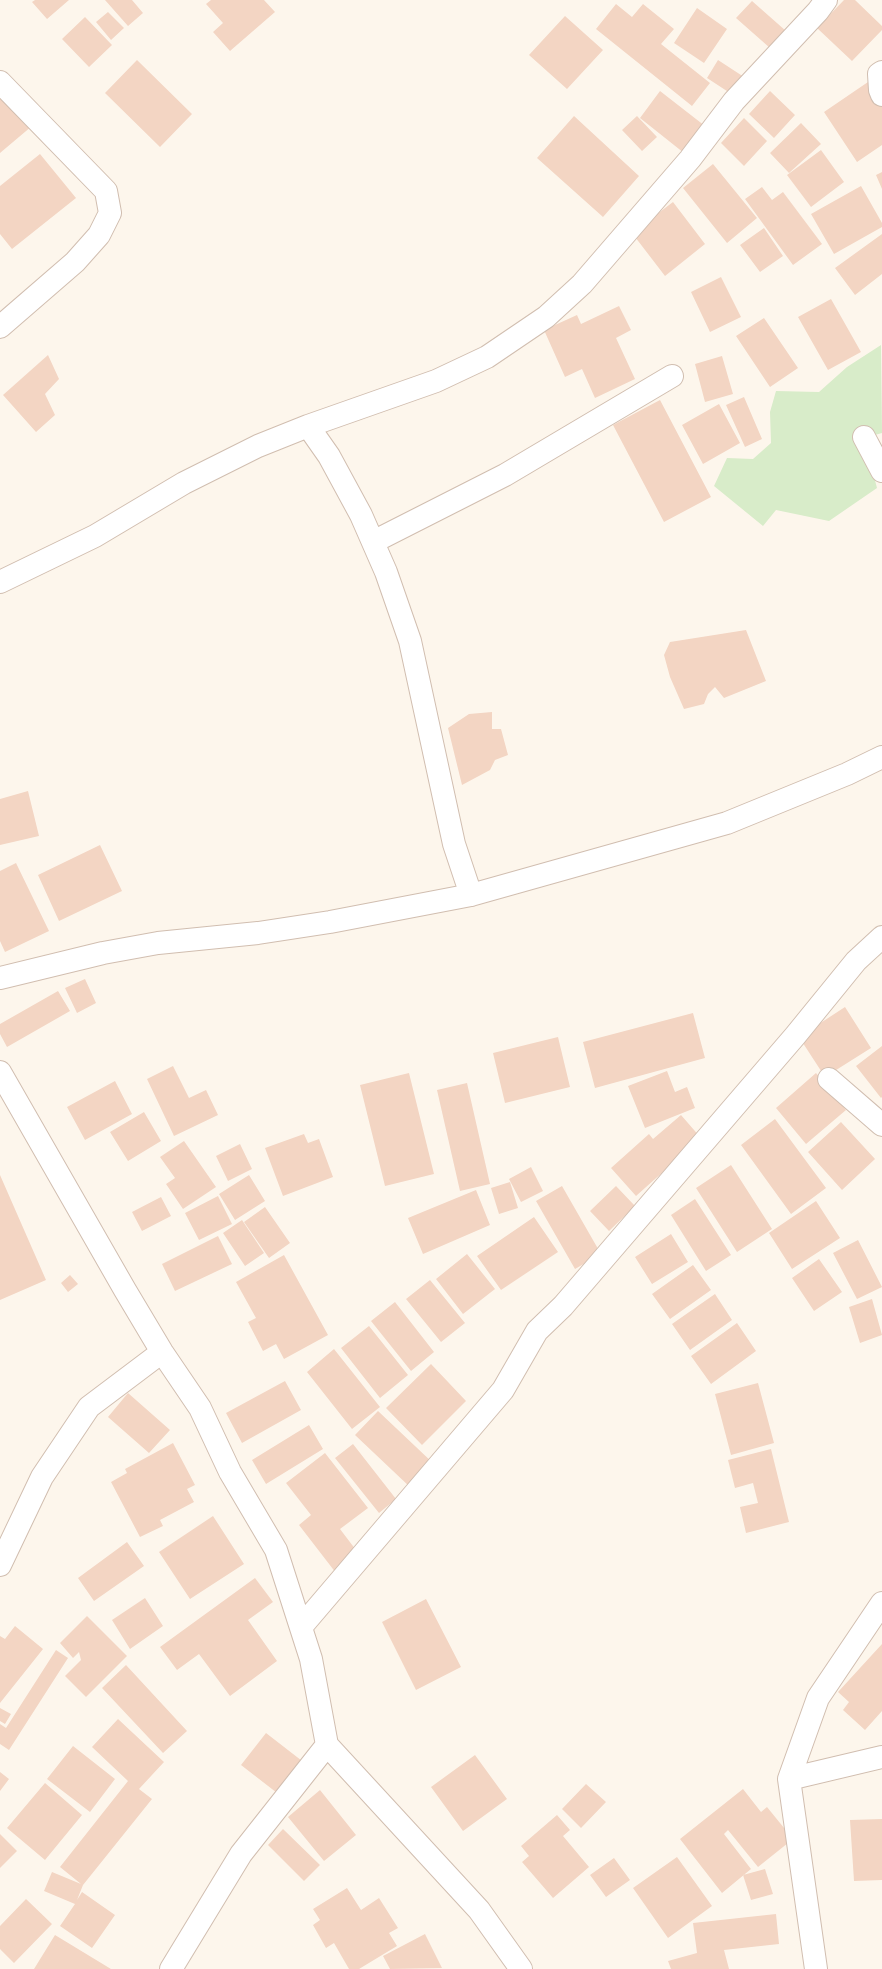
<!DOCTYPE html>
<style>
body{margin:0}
canvas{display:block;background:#fdf6ec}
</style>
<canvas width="882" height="1969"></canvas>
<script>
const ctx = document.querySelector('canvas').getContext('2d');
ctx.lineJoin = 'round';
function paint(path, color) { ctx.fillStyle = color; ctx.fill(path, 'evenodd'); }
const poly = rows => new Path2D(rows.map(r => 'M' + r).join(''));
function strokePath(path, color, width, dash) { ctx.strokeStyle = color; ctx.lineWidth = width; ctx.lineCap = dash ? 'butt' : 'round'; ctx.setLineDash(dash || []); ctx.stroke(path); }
const green = poly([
 [881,345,882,433,864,438,877,488,829,521,776,510,763,526,714,486,727,458,753,459,771,443,770,412,776,391,819,392,847,367]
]);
const building = poly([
 [35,0,69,0,47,19,32,2],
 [105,0,132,0,143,13,128,26],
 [211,0,264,0,275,12,230,51,213,32,223,23,206,4],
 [844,0,855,0,882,26,882,30,852,61,817,28],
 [752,1,786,31,770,48,736,18],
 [616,4,632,17,643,4,674,29,661,44,710,83,692,106,596,29],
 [697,8,727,29,704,63,674,43],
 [108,12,124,28,111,40,96,22],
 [565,16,603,50,567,89,529,55],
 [85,17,112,45,89,67,62,39],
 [137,60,192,114,160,147,105,93],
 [718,60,744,77,733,95,707,78],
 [868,82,882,104,882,145,857,162,824,112],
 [0,89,32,126,0,153],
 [660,91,705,126,684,153,640,118],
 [770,91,795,115,774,138,749,114],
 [574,116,639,176,603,217,537,158],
 [637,116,657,137,642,151,622,130],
 [744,118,767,141,744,166,721,143],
 [801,123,821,144,789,173,770,153],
 [821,150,844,182,811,207,787,175],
 [40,154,76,198,12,249,0,234,0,186],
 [713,164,757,218,727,243,683,188],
 [882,172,882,189,876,175],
 [861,186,882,223,882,227,834,254,811,214],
 [762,187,772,200,783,192,822,244,793,265,745,199],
 [673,202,705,244,665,276,632,233],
 [764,228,783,256,760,272,740,245],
 [882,234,882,274,855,295,835,268],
 [721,277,741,317,710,332,691,292],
 [831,299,861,352,828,370,798,317],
 [619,306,631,330,616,338,635,379,595,398,582,369,565,377,544,330,577,315,581,324],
 [764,318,798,368,770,387,736,336],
 [48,355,59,379,45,394,55,415,36,432,3,395],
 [722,356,733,394,705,402,695,364],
 [744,397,762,439,745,447,726,405],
 [660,400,711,497,664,522,613,425],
 [719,404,740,443,703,464,682,425],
 [746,630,766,681,724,698,715,687,708,694,704,704,684,709,670,677,664,655,670,642],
 [492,712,492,729,501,729,508,755,495,760,490,770,462,785,448,728,469,714],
 [28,791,39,836,0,845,0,799],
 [100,845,122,891,59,921,38,875],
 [16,863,49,931,5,952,0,941,0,871],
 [85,979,96,1003,77,1013,65,988],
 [58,991,70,1011,7,1047,0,1034,0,1024],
 [845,1007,871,1048,825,1077,799,1037],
 [693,1013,705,1058,595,1088,583,1042],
 [558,1037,570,1087,505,1103,493,1053],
 [882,1046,882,1097,881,1098,856,1066],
 [173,1066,189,1098,206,1090,218,1115,174,1136,147,1079],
 [667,1071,675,1092,687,1087,695,1108,645,1128,628,1086],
 [409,1073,434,1174,385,1186,360,1085],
 [816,1073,846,1110,806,1144,776,1108],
 [115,1081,132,1114,85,1140,67,1107],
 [467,1083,490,1184,460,1191,437,1090],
 [144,1112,161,1141,128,1161,110,1132],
 [681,1115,701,1138,636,1196,611,1168,649,1134,653,1139],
 [775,1119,826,1188,791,1214,741,1145],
 [841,1122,875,1159,842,1190,808,1152],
 [304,1134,308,1143,319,1139,333,1177,283,1196,265,1148],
 [184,1141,216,1187,183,1209,166,1184,175,1178,160,1157],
 [240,1144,252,1169,228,1181,216,1156],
 [731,1165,772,1229,737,1252,696,1188],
 [531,1167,543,1191,521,1202,509,1179],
 [0,1175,46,1280,0,1300],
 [249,1175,265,1201,235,1220,219,1194],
 [510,1182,518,1208,499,1214,491,1188],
 [562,1186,601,1254,575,1269,536,1201],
 [616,1186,635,1206,609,1231,590,1211],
 [476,1190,490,1225,423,1254,408,1218],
 [218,1196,232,1224,199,1240,185,1213],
 [161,1197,171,1216,142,1231,132,1212],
 [695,1199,731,1255,706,1271,671,1215],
 [816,1201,840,1238,792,1269,769,1233],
 [265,1207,290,1243,269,1258,244,1222],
 [534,1217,558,1252,501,1290,477,1256],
 [242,1220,264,1253,245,1266,223,1233],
 [671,1234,688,1262,652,1284,635,1257],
 [218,1236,232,1264,175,1291,162,1264],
 [858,1240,882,1287,857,1299,833,1253],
 [467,1254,495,1289,463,1314,436,1279],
 [284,1255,328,1335,284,1359,276,1344,263,1351,248,1322,256,1318,236,1282],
 [819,1259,842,1292,814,1311,792,1278],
 [693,1265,711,1290,670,1319,652,1294],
 [70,1275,78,1284,68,1292,61,1283],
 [430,1280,465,1323,441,1342,406,1299],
 [715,1294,732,1320,690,1350,672,1324],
 [872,1299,882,1335,860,1343,849,1307],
 [395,1302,434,1352,411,1371,371,1321],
 [737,1323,756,1351,711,1384,691,1356],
 [369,1326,408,1375,380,1398,341,1348],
 [334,1349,380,1407,352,1429,307,1372],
 [431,1364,466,1401,422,1445,386,1408],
 [285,1381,301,1410,242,1443,226,1413],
 [758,1383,774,1443,731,1455,715,1394],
 [128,1393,170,1430,149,1453,108,1417],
 [378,1411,434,1464,411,1488,355,1435],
 [309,1425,323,1449,266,1484,252,1460],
 [173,1443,195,1485,187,1489,194,1502,160,1520,163,1526,140,1537,111,1482,127,1473,125,1469],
 [353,1444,396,1499,379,1513,335,1458],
 [771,1449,789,1522,746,1533,740,1507,758,1503,753,1483,735,1488,728,1460],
 [325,1453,368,1508,340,1529,359,1554,336,1573,299,1525,311,1515,286,1483],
 [213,1516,244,1564,190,1599,159,1552],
 [127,1542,144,1566,94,1601,78,1578],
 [255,1578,273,1602,248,1620,277,1661,230,1696,199,1654,177,1670,160,1647],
 [145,1598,163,1626,130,1649,112,1620],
 [426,1599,461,1667,416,1690,382,1622],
 [87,1616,127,1656,86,1697,65,1676,81,1660,79,1652,73,1658,60,1643],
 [15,1626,43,1649,0,1703,0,1636,5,1639],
 [882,1644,882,1711,865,1730,843,1710,849,1702,838,1692],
 [56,1650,68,1658,9,1750,0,1744,0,1724,6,1728],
 [126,1665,187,1731,163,1753,102,1688],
 [0,1708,11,1714,5,1724,0,1721],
 [118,1719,164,1762,139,1789,152,1799,83,1885,77,1900,82,1892,115,1915,92,1948,60,1926,75,1904,44,1891,52,1872,81,1884,60,1867,128,1781,92,1747],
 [266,1733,306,1764,281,1796,241,1765],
 [73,1746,115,1779,90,1812,47,1779],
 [475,1755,507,1799,463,1831,431,1787],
 [0,1772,9,1779,0,1791],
 [45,1783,82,1815,45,1860,7,1828],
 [586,1784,606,1802,581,1828,562,1809],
 [743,1789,761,1812,767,1807,793,1839,758,1867,728,1830,724,1834,751,1869,722,1893,680,1839],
 [320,1790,356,1835,324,1861,288,1817],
 [557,1815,570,1830,563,1836,589,1867,553,1898,522,1862,529,1856,521,1846],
 [882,1819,882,1880,854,1881,850,1820],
 [283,1829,320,1865,304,1881,268,1845],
 [0,1834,17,1851,0,1868],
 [677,1857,712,1906,668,1938,633,1888],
 [614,1858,630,1880,606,1897,590,1875],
 [765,1869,773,1894,751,1900,743,1875],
 [347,1888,361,1910,379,1898,398,1928,389,1933,397,1946,359,1969,349,1969,334,1943,326,1948,313,1925,320,1920,313,1909],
 [26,1899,52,1924,14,1963,0,1949,0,1926],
 [776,1914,779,1944,724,1950,729,1969,671,1969,668,1961,697,1953,693,1923],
 [425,1934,442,1968,390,1969,383,1956],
 [55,1935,111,1969,34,1969]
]);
const minor = poly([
 [882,72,879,74,880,90,882,95],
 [0,82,106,191,110,213,99,235,75,262,0,327],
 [308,426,329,456,361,515,386,572,410,641,454,844,471,895],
 [864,437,882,471],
 [373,542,505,475,672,376],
 [0,582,95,536,184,483,258,446,308,426,436,381,487,357,546,317,582,284,690,159,734,101,818,11,826,0],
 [0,978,103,953,158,943,258,933,330,922,471,895,727,823,847,774,882,757],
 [0,1072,125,1290,162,1352,200,1408,230,1472,276,1550,311,1659,327,1745,479,1910,521,1969],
 [829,1079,882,1125],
 [0,1565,42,1477,89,1407,162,1352],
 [301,1627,503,1390,537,1331,563,1306,795,1036,856,961,882,937],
 [789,1779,882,1757],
 [171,1969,241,1854,327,1745],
 [816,1969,789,1779,818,1698,882,1603]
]);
paint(green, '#d8ecc9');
paint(building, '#f3d5c3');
strokePath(minor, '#d1beb0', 24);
strokePath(minor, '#fff', 22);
</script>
